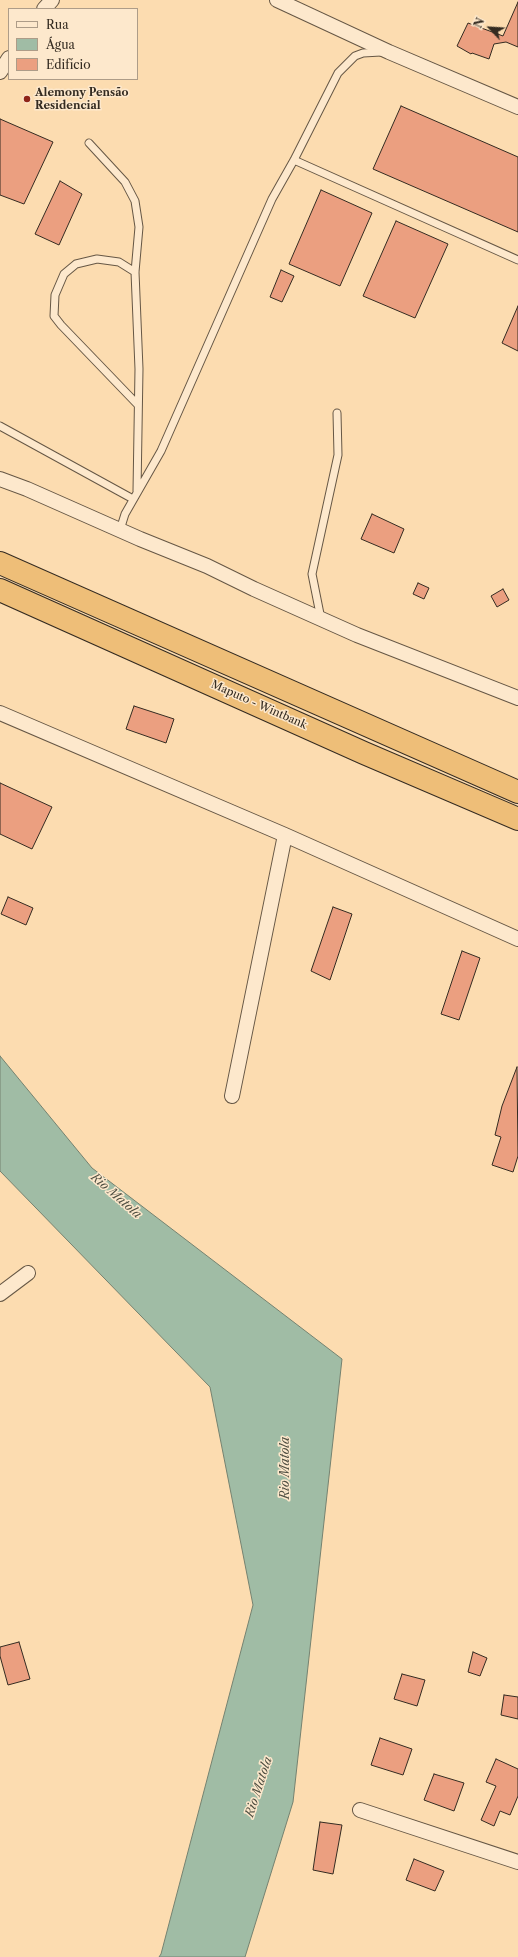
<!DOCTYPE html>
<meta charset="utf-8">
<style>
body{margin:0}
#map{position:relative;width:518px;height:1957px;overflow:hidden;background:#fcdcb0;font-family:"Libre Caslon Text",serif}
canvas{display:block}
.legend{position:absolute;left:8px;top:8px;width:130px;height:72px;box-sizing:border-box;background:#fde8cc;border:1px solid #ad9c88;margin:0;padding:5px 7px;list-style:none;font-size:12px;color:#342b21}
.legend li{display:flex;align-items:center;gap:8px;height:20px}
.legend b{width:20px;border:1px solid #ad9c88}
.north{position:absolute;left:470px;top:8px;width:40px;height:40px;-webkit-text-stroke:3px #fde8cc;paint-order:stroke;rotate:295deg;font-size:11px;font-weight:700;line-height:16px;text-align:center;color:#342b21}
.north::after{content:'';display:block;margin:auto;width:14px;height:18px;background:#342b21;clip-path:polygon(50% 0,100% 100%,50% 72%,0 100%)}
</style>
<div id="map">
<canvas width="518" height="1957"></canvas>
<ul class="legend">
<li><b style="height:5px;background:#fde8cc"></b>Rua</li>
<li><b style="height:11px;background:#a0bca5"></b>Água</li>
<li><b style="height:11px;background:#eb9f80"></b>Edifício</li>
</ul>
<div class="north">N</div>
</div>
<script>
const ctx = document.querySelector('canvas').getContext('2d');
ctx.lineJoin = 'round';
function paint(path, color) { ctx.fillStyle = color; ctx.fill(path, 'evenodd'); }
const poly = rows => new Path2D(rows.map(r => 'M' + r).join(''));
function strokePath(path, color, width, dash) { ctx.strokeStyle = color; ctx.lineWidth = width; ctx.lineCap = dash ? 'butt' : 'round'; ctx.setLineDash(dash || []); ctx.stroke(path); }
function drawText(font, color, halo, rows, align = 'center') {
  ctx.font = font + ' "Libre Caslon Text",serif'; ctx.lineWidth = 3; ctx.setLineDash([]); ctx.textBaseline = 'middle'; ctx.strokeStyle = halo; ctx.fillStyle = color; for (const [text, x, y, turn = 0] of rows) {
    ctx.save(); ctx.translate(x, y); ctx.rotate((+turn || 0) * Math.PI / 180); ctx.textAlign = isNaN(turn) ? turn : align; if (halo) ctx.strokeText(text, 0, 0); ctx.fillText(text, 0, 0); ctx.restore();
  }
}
const water = poly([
 [0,1056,92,1168,342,1359,293,1802,245,1957,159,1957,161,1954,253,1605,210,1387,0,1171,0,1056]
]);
const building = poly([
 [518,2,518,47,506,42,494,44,489,59,472,53,471,54,457,46,468,23,503,36,518,2],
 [401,106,518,157,518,232,373,169,401,106],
 [0,119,53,142,24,204,0,195,0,119],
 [60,181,82,194,59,245,35,234,60,181],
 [321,190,372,213,340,286,289,264,321,190],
 [396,221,448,244,415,318,363,296,396,221],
 [281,270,294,276,282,302,270,297,281,270],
 [518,306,518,351,502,343,518,306],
 [372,514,404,529,394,553,361,539,372,514],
 [418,583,429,588,424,599,413,594,418,583],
 [503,589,509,600,497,607,491,596,503,589],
 [134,706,174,719,166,743,126,729,134,706],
 [0,783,52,807,32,849,0,834,0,783],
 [8,897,33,908,26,925,1,914,8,897],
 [333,907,352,914,330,980,311,971,333,907],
 [462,951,480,958,459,1020,441,1014,462,951],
 [517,1067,518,1156,513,1172,492,1165,501,1137,495,1135,502,1106,517,1067],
 [19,1642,30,1679,8,1685,0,1656,0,1647,19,1642],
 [473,1652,487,1658,480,1676,468,1672,473,1652],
 [402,1674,425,1680,417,1706,394,1699,402,1674],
 [504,1695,518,1697,518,1719,501,1715,504,1695],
 [380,1738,412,1749,403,1775,371,1765,380,1738],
 [496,1759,518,1769,518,1796,510,1815,500,1811,494,1826,481,1820,496,1786,486,1782,496,1759],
 [434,1774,464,1783,454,1811,424,1800,434,1774],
 [320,1822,342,1825,333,1874,313,1870,320,1822],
 [414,1859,444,1871,435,1891,406,1880,414,1859]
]);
const lane = poly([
 [89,143,125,182,135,201,139,227,135,272,139,369,137,491],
 [294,160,518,260],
 [135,272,119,262,97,259,76,264,64,274,55,295,54,316,61,325,138,405],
 [0,426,133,499],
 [120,530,125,514,161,451,272,199,294,160,338,73,355,56,363,53,381,52],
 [321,619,312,574,338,455,337,413]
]);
const street = poly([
 [277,0,389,52,518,107],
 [44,9,52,0],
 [0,72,9,58],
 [0,479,27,489,140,539,207,566,254,589,357,635,518,698],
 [0,713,285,835,518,939],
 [232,1096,285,835],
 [0,1294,28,1273],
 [360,1810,518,1862]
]);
const highway = poly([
 [0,563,518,792],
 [0,590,364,753,518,819]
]);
const markers = [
 [27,99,4,"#8f2418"]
];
const poiNames = [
 ["Alemony Pensão",35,93],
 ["Residencial",35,106]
];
const streetNames = [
 ["Maputo - Wintbank",259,705,24]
];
const waterNames = [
 ["Rio Matola",116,1196,41],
 ["Rio Matola",286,1468,-90],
 ["Rio Matola",259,1787,-72]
];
paint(water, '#a0bca5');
strokePath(water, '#758270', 1);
paint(building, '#eb9f80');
strokePath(building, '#342b21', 1);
strokePath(lane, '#665745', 9);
strokePath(street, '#665745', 16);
strokePath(highway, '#342b21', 24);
strokePath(lane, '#fde8cc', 7);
strokePath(street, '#fde8cc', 14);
strokePath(highway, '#eebe78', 22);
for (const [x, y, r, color] of markers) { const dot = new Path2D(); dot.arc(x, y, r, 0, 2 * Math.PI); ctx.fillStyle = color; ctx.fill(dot); strokePath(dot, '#fde8cc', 1.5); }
drawText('bold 11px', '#342b21', '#fde8cc', poiNames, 'left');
drawText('11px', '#342b21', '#fde8cc', streetNames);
drawText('italic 12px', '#4f4f42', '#fde8cc', waterNames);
</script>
